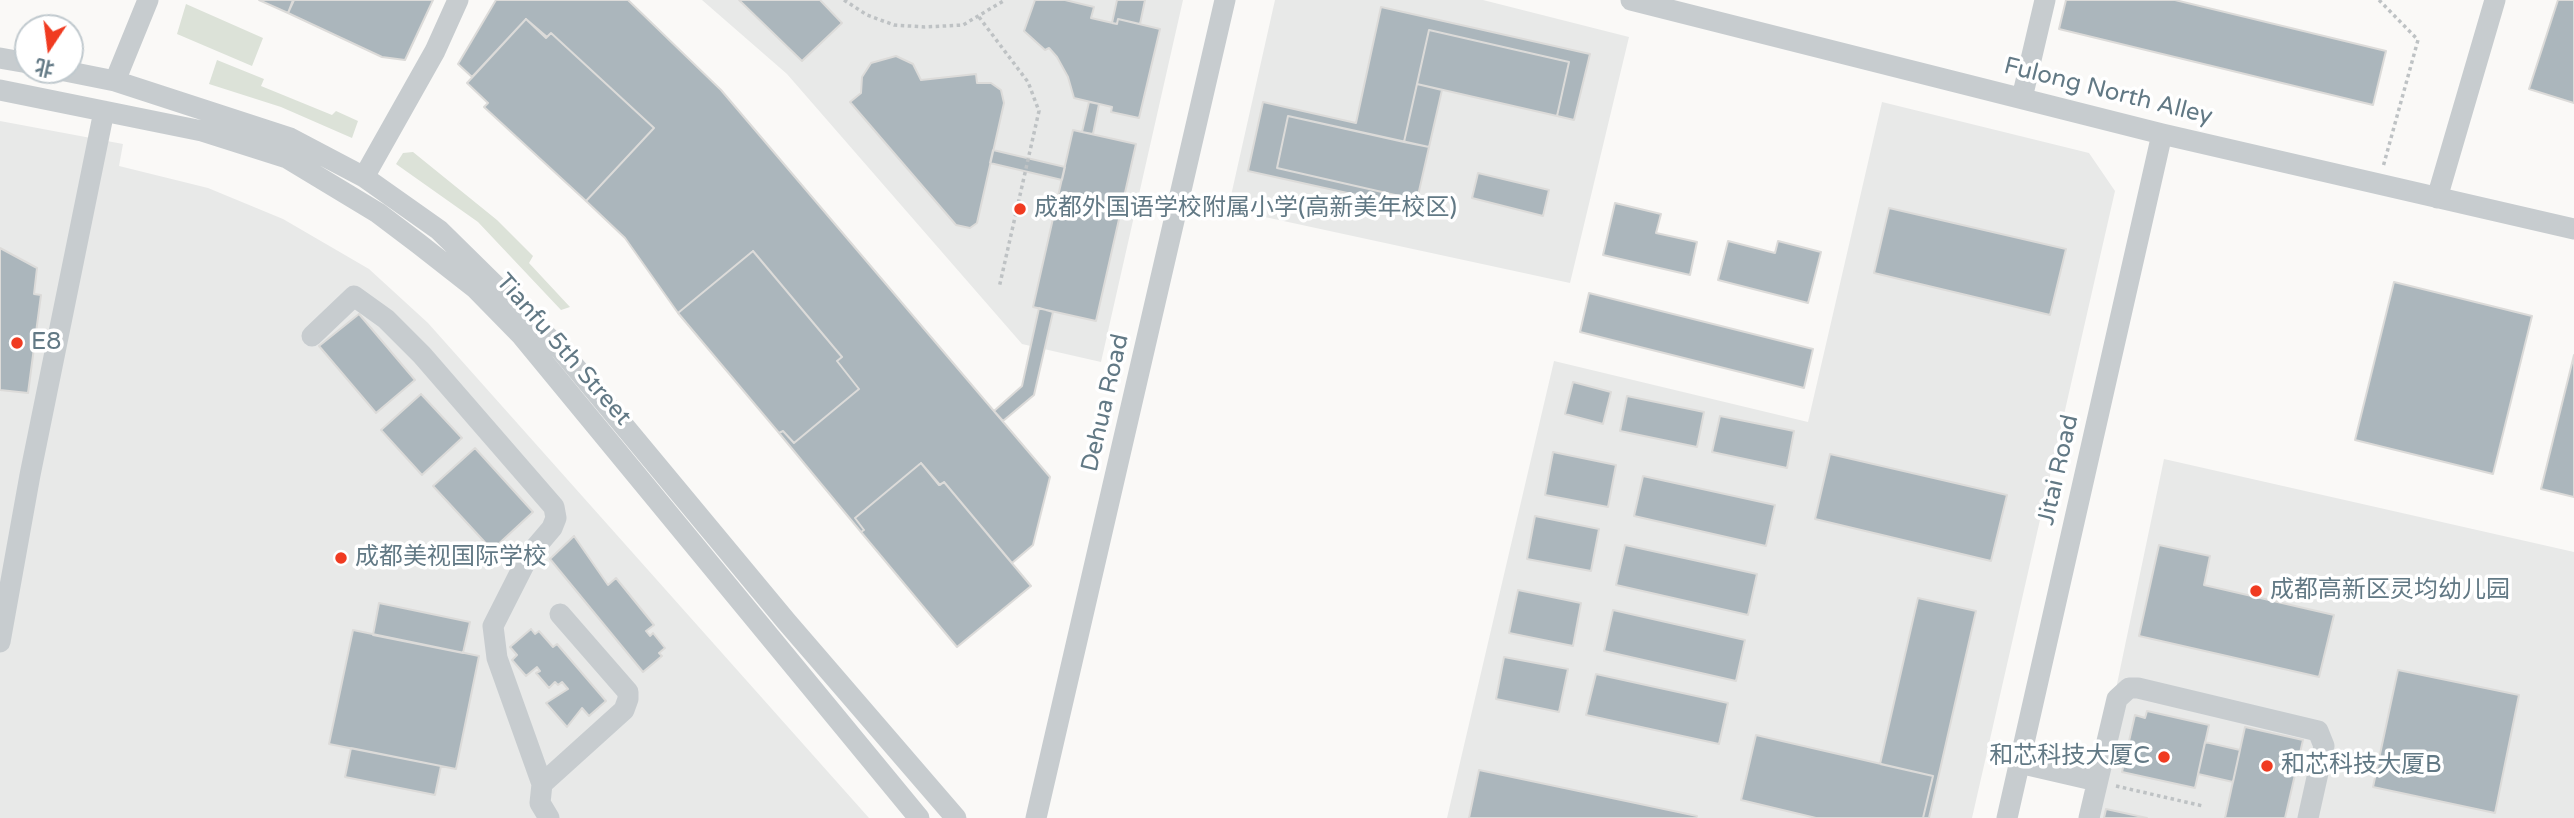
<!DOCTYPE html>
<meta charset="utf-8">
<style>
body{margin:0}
#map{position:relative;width:2574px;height:818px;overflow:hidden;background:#faf9f7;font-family:"Varela Round","Noto Sans SC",sans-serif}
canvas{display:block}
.north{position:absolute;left:14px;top:14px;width:70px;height:70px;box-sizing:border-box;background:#fff;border:2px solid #c0c9ce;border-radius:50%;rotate:193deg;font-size:19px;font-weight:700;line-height:28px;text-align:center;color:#627985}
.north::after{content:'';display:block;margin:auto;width:24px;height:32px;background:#f03b21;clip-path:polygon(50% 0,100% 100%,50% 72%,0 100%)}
</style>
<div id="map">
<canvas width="2574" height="818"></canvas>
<div class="north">北</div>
</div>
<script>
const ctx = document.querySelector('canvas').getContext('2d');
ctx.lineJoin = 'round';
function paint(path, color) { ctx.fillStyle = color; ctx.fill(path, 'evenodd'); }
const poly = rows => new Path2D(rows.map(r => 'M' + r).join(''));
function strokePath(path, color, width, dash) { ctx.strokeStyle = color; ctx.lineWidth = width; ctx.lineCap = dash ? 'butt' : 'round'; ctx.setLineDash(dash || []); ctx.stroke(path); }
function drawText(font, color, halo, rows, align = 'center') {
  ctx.font = font + ' "Varela Round","Noto Sans SC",sans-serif'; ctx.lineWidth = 7; ctx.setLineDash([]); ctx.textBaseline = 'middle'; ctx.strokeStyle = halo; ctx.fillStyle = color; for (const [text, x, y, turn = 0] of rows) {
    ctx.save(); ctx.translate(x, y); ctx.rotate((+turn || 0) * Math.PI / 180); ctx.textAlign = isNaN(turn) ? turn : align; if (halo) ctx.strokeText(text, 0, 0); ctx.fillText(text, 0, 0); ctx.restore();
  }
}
const built = poly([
 [702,0,1183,0,1101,362,1022,344,787,74],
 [1275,0,1483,0,1629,37,1570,283,1228,209],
 [1882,102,2089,153,2115,191,1972,818,1447,818,1554,361,1808,422],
 [0,121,123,144,119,166,208,188,283,219,369,269,428,323,869,818,0,818],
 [2164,459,2574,552,2574,818,2089,818]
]);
const green = poly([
 [186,4,263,38,252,66,177,34],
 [217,60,264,79,261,86,332,115,336,111,358,121,352,138,281,107,209,84],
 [413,152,497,220,533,256,529,263,570,307,561,310,478,222,396,164,403,153]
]);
const building = poly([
 [259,0,294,0,288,13,259,0],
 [293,0,433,0,405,60,382,57,288,13,293,0],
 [496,0,628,0,721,90,1050,477,1033,545,1012,563,944,482,939,485,921,463,855,518,864,530,861,532,779,433,783,431,794,443,859,389,837,361,842,357,753,251,678,313,625,238,586,201,654,128,551,33,546,38,526,19,472,77,458,64,496,0],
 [739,0,820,0,842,23,802,61,739,0],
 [1035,0,1065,0,1094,7,1091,18,1117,24,1118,19,1160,29,1139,118,1111,112,1112,107,1074,98,1068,77,1057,57,1049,48,1045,50,1024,31,1035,0],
 [1117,0,1145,0,1140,24,1118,19,1117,24,1112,23,1117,0],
 [2066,0,2175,0,2386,51,2373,105,2059,29,2066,0],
 [2558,0,2574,0,2574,103,2529,89,2558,0],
 [1381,7,1590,54,1574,120,1557,116,1569,62,1429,30,1404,142,1288,116,1277,168,1417,200,1415,208,1248,171,1263,102,1356,123,1381,7],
 [526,19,547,37,551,33,654,128,586,201,484,107,488,103,467,83,526,19],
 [1429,30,1569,62,1557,116,1417,84,1429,30],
 [896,56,913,64,921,80,976,74,977,83,991,83,1001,90,1004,103,977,223,970,228,956,225,850,102,861,93,862,77,871,63,896,56],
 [1417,84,1442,90,1429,147,1404,142,1417,84],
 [1089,102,1099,104,1093,134,1082,132,1089,102],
 [1288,116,1429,147,1417,200,1277,168,1288,116],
 [1073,130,1136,144,1096,321,1033,307,1073,130],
 [993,150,1065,167,1062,180,990,163,993,150],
 [1478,173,1549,190,1543,216,1472,198,1478,173],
 [1615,203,1661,214,1656,233,1697,242,1690,275,1603,255,1615,203],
 [1889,208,2066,249,2050,315,1874,273,1889,208],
 [1728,241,1775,253,1778,241,1821,252,1808,303,1718,280,1728,241],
 [0,248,37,268,34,294,41,295,28,393,0,390,0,248],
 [753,251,842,357,837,361,859,389,794,443,783,431,779,433,678,313,753,251],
 [2394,282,2532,316,2493,474,2355,440,2394,282],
 [1589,293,1813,349,1804,388,1580,332,1589,293],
 [1039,308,1053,312,1034,395,1003,421,994,411,1022,386,1039,308],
 [359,314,415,380,376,413,319,346,359,314],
 [2574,355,2574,497,2541,489,2574,355],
 [1573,382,1611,392,1603,424,1565,414,1573,382],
 [421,394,462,438,422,475,381,430,421,394],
 [1627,396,1704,412,1697,447,1620,431,1627,396],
 [1720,416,1794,431,1787,468,1712,452,1720,416],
 [475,448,533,512,492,550,433,486,475,448],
 [1553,452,1616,465,1608,507,1545,495,1553,452],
 [1830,454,2007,495,1991,561,1815,519,1830,454],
 [921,463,940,485,944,482,1031,586,957,647,861,532,864,530,855,518,921,463],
 [1643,476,1775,505,1766,546,1634,516,1643,476],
 [1535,516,1599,529,1591,571,1527,559,1535,516],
 [574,536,608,585,616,578,654,625,646,631,650,636,653,633,665,648,659,653,662,656,643,672,550,559,574,536],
 [1625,545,1757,574,1748,615,1616,585,1625,545],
 [2159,545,2210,556,2204,585,2334,615,2319,677,2139,636,2159,545],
 [1518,590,1581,603,1573,646,1509,633,1518,590],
 [1918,598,1976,611,1929,818,1923,818,1933,776,1880,764,1918,598],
 [379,603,470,622,463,653,373,635,379,603],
 [1613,610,1745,640,1736,681,1604,651,1613,610],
 [531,629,535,634,539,631,553,647,557,644,606,701,589,716,582,708,567,727,546,703,568,689,562,682,558,685,555,682,549,688,536,673,540,671,537,667,526,676,512,660,517,655,510,647,531,629],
 [353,630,479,656,456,769,329,744,353,630],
 [1504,657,1568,669,1559,712,1496,699,1504,657],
 [2398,670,2519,695,2495,813,2373,787,2398,670],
 [1596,674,1728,703,1719,744,1586,715,1596,674],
 [2147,711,2209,725,2195,788,2122,772,2135,715,2145,718,2147,711],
 [2245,727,2303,740,2285,818,2225,818,2245,727],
 [1756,735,1933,776,1923,818,1816,818,1741,800,1756,735],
 [2205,742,2240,750,2233,782,2198,774,2205,742],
 [351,748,441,766,435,795,345,777,351,748],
 [1479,770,1697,816,1696,818,1469,818,1479,770],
 [2106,809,2147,818,2104,818,2106,809]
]);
const path = poly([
 [844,0,867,15,894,25,925,27,963,25,1005,0],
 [2379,0,2418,40,2383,167],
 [979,17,1028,82,1039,111,999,288],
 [2116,786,2203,806]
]);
const minor = poly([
 [1631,0,2162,134,2574,229],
 [0,58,28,63],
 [60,70,115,81,290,138,364,177,439,230,561,350,786,621,956,818],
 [115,81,148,0],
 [0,90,202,131,287,158,378,213,419,244,475,288,522,336,919,818],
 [2022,98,2045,0],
 [364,177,435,51,458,0],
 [2437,198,2495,0],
 [312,336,354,296,386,319,422,355,554,507,556,518,552,528,529,555,493,626,497,658,542,784,540,803,549,818],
 [0,642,30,475,104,111],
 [2019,763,2097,781],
 [542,784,624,710,628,699,628,692,560,614],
 [1036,818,1225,0],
 [2007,818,2162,134],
 [2089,818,2117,699,2129,688,2138,688,2318,731,2324,746,2308,818]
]);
const markers = [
 [1020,209,7,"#f03b21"],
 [17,343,7,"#f03b21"],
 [341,558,7,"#f03b21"],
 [2256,591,7,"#f03b21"],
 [2164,757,7,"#f03b21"],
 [2267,766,7,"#f03b21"]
];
const streetNames = [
 ["Fulong North Alley",2108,92,14],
 ["Tianfu 5th Street",563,350,49],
 ["Dehua Road",1106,403,-77],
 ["Jitai Road",2059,470,-77]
];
const poiNames = [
 ["成都外国语学校附属小学(高新美年校区)",1034,209],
 ["E8",31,343],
 ["成都美视国际学校",355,558],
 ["成都高新区灵均幼儿园",2270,591],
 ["和芯科技大厦C",2150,757,"right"],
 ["和芯科技大厦B",2281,766]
];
paint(built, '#e8e9e8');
paint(green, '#dce2d8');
paint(building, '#abb6bc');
strokePath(building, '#dcdbd9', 2);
strokePath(path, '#bec2c4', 3.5, [3.5, 3.5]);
strokePath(minor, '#c7cccf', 21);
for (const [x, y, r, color] of markers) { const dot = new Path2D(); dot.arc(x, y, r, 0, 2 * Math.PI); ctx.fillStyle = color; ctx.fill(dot); strokePath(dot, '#fff', 2.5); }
drawText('24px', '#627985', '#fff', streetNames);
drawText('24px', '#627985', '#fff', poiNames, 'left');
</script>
